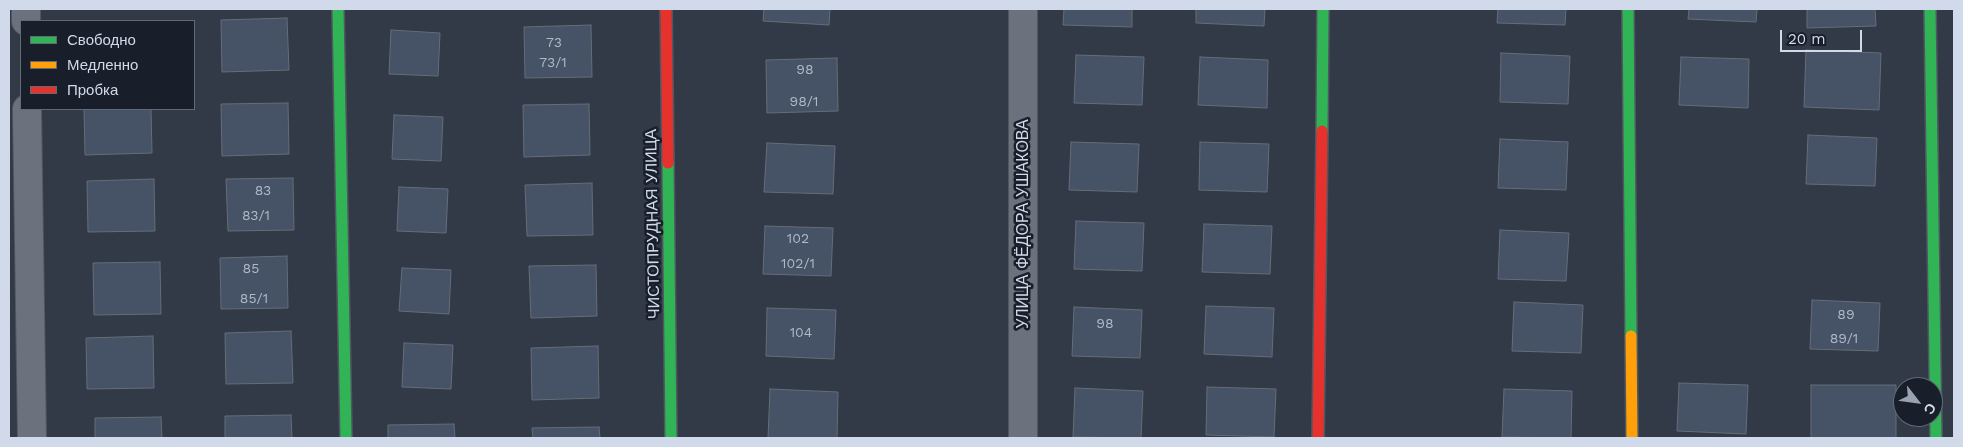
<!DOCTYPE html>
<meta charset="utf-8">
<style>
body{margin:0}
#map{position:relative;width:1963px;height:447px;overflow:hidden;background:#323a47;font-family:"Work Sans",sans-serif}
canvas{display:block}
.frame{position:absolute;inset:0;border:10px solid #d0daea;pointer-events:none}
.legend{position:absolute;left:20px;top:20px;width:175px;height:90px;box-sizing:border-box;background:#181f2a;border:1px solid #626a77;margin:0;padding:6px 9px;list-style:none;font-size:15px;color:#d0daea}
.legend li{display:flex;align-items:center;gap:10px;height:25px}
.legend b{width:25px;border:1px solid #626a77}
.north{position:absolute;left:1893px;top:377px;width:50px;height:50px;box-sizing:border-box;background:#181f2a;border:1px solid #626a77;border-radius:50%;rotate:120deg;font-size:14px;font-weight:700;line-height:20px;text-align:center;color:#d0daea}
.north::after{content:'';display:block;margin:auto;width:18px;height:22px;background:#99a2b1;clip-path:polygon(50% 0,100% 100%,50% 72%,0 100%)}
.scale{position:absolute;left:1780px;top:30px;width:82px;height:22px;box-sizing:border-box;border:2px solid #d0daea;border-top:0;padding-left:6px;font-size:15px;line-height:18px;white-space:nowrap;color:#d0daea;-webkit-text-stroke:4px #181f2a;paint-order:stroke}
</style>
<div id="map">
<canvas width="1963" height="447"></canvas>
<div class="frame"></div>
<ul class="legend">
<li><b style="height:6px;background:#30b455"></b>Свободно</li>
<li><b style="height:6px;background:#ff9f0a"></b>Медленно</li>
<li><b style="height:6px;background:#e5322d"></b>Пробка</li>
</ul>
<div class="north">С</div>
<div class="scale">20 m</div>
</div>
<script>
const ctx = document.querySelector('canvas').getContext('2d');
ctx.lineJoin = 'round';
function paint(path, color) { ctx.fillStyle = color; ctx.fill(path, 'evenodd'); }
const poly = rows => new Path2D(rows.map(r => 'M' + r).join(''));
function strokePath(path, color, width, dash) { ctx.strokeStyle = color; ctx.lineWidth = width; ctx.lineCap = dash ? 'butt' : 'round'; ctx.setLineDash(dash || []); ctx.stroke(path); }
function drawText(font, color, halo, rows, align = 'center') {
  ctx.font = font + ' "Work Sans",sans-serif'; ctx.lineWidth = 5; ctx.setLineDash([]); ctx.textBaseline = 'middle'; ctx.strokeStyle = halo; ctx.fillStyle = color; for (const [text, x, y, turn = 0] of rows) {
    ctx.save(); ctx.translate(x, y); ctx.rotate((+turn || 0) * Math.PI / 180); ctx.textAlign = isNaN(turn) ? turn : align; if (halo) ctx.strokeText(text, 0, 0); ctx.fillText(text, 0, 0); ctx.restore();
  }
}
const building = poly([
 [764,9,830,9,829,25,763,21,764,9],
 [1064,9,1132,9,1132,27,1063,25,1064,9],
 [1196,9,1265,9,1264,26,1196,23,1196,9],
 [1498,9,1566,9,1565,25,1497,23,1498,9],
 [1689,9,1757,9,1756,22,1688,19,1689,9],
 [1807,9,1875,9,1876,26,1807,28,1807,9],
 [287,18,289,70,222,72,221,20,287,18],
 [591,25,592,77,525,78,524,27,591,25],
 [391,30,440,33,438,76,389,74,391,30],
 [1806,50,1881,53,1879,110,1804,107,1806,50],
 [1501,53,1570,56,1568,104,1500,102,1501,53],
 [1076,55,1144,57,1142,105,1074,103,1076,55],
 [1200,57,1268,60,1267,108,1198,105,1200,57],
 [1681,57,1749,59,1748,108,1679,105,1681,57],
 [837,58,838,111,767,113,766,60,837,58],
 [288,103,289,154,222,156,221,104,288,103],
 [589,104,590,155,524,157,523,105,589,104],
 [84,109,151,109,152,153,85,155,84,109],
 [394,115,443,117,441,161,392,159,394,115],
 [1808,135,1877,138,1875,186,1806,184,1808,135],
 [1500,139,1568,142,1566,190,1498,188,1500,139],
 [1071,142,1139,144,1137,192,1069,190,1071,142],
 [1200,142,1269,144,1267,192,1199,190,1200,142],
 [767,143,835,146,833,194,764,192,767,143],
 [293,178,294,230,228,231,226,179,293,178],
 [154,179,155,231,88,232,87,181,154,179],
 [592,183,593,235,527,236,525,185,592,183],
 [399,187,448,189,446,233,397,231,399,187],
 [1076,221,1144,223,1142,271,1074,269,1076,221],
 [1204,224,1272,226,1270,274,1202,272,1204,224],
 [765,226,833,228,831,276,763,274,765,226],
 [1500,230,1569,233,1566,281,1498,279,1500,230],
 [287,256,288,308,221,309,220,258,287,256],
 [160,262,161,314,94,315,93,263,160,262],
 [596,265,597,316,531,318,529,266,596,265],
 [402,268,451,270,449,314,399,311,402,268],
 [1812,300,1880,303,1878,351,1810,349,1812,300],
 [1514,302,1583,305,1581,353,1512,351,1514,302],
 [1206,306,1274,308,1272,357,1204,354,1206,306],
 [1074,307,1142,310,1140,358,1072,356,1074,307],
 [767,308,836,310,834,359,766,356,767,308],
 [291,331,293,383,226,384,225,333,291,331],
 [153,336,154,388,87,389,86,338,153,336],
 [404,343,453,345,451,389,402,387,404,343],
 [598,346,599,398,532,400,531,348,598,346],
 [1679,383,1748,385,1746,434,1677,431,1679,383],
 [1811,385,1896,385,1896,438,1811,438,1811,385],
 [1207,387,1276,389,1274,437,1206,435,1207,387],
 [1075,388,1143,391,1141,438,1073,437,1075,388],
 [770,389,838,392,837,438,768,438,770,389],
 [1504,389,1572,391,1571,438,1502,437,1504,389],
 [291,415,292,438,225,438,225,416,291,415],
 [161,417,162,438,95,438,95,418,161,417],
 [454,424,455,438,388,438,388,425,454,424],
 [599,427,600,438,533,438,532,428,599,427]
]);
const street = poly([
 [26,9,26,21],
 [27,109,32,438],
 [1023,438,1023,9]
]);
const fast = poly([
 [338,9,346,438],
 [1628,9,1631,336],
 [1930,9,1936,438],
 [1322,131,1323,9],
 [668,163,671,438]
]);
const slow = poly([
 [1631,336,1632,438]
]);
const jam = poly([
 [666,9,668,163],
 [1318,438,1322,131]
]);
const numberNames = [
 ["73",554,43],
 ["73/1",553,63],
 ["98",805,70],
 ["98/1",804,102],
 ["83",263,191],
 ["83/1",256,216],
 ["102",798,239],
 ["102/1",798,264],
 ["85",251,269],
 ["85/1",254,299],
 ["89",1846,315],
 ["98",1105,324],
 ["104",801,333],
 ["89/1",1844,339]
];
const streetNames = [
 ["ЧИСТОПРУДНАЯ УЛИЦА",653,224,-91],
 ["УЛИЦА ФЁДОРА УШАКОВА",1023,224,-90]
];
paint(building, '#465265');
strokePath(building, '#656d78', 1);
strokePath(street, '#4f5761', 30);
strokePath(fast, '#4f5761', 14);
strokePath(slow, '#4f5761', 14);
strokePath(jam, '#4f5761', 14);
strokePath(street, '#6c727d', 28);
strokePath(fast, '#30b455', 11);
strokePath(slow, '#ff9f0a', 11);
strokePath(jam, '#e5322d', 11);
drawText('14px', '#aeb8c9', null, numberNames);
drawText('16px', '#d0daea', '#181f2a', streetNames);
</script>
